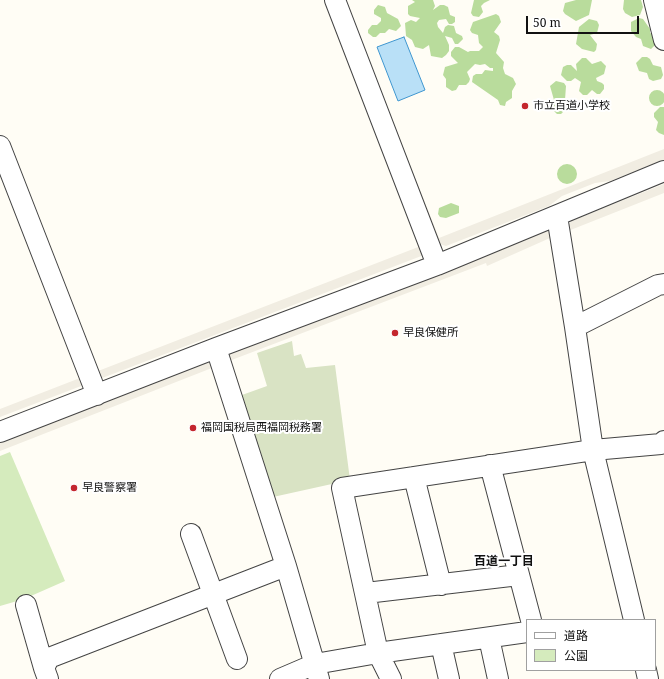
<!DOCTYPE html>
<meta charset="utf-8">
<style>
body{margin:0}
#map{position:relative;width:664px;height:679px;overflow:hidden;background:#fffdf5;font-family:"Noto Serif","Noto Sans JP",serif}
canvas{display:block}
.legend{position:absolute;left:526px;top:619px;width:130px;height:52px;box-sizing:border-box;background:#fff;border:1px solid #a0a0a0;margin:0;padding:5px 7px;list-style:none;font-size:12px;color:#111}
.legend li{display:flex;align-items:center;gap:8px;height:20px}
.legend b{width:20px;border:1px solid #a0a0a0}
.scale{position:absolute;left:526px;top:16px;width:113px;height:18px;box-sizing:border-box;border:2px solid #111;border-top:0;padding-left:5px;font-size:12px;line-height:14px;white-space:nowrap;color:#111;-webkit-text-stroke:3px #fff;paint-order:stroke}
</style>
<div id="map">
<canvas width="664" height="679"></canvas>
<ul class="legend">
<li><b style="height:5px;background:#fff"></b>道路</li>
<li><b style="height:11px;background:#d5ebbd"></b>公園</li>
</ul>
<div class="scale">50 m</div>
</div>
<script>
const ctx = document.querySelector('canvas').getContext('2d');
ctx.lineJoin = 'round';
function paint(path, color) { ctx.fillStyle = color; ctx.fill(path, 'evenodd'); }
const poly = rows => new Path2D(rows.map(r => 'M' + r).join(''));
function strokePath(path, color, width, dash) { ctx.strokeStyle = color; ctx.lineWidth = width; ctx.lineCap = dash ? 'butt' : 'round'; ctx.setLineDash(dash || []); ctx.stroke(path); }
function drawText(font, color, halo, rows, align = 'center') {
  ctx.font = font + ' "Noto Serif","Noto Sans JP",serif'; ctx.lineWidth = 4; ctx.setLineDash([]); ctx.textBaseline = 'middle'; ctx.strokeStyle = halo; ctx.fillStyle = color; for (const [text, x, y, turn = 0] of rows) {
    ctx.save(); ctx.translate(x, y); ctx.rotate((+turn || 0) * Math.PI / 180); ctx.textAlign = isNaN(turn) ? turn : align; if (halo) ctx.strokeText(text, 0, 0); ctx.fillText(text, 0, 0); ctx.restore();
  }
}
const green = poly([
 [10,452,65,581,24,599,0,606,0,456]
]);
const forest = poly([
 [412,0,433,0,435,6,433,10,440,5,444,5,448,7,450,15,455,17,455,22,452,24,449,24,446,19,439,20,437,23,438,27,443,33,445,27,448,25,454,26,456,33,462,36,463,39,458,44,455,44,452,38,445,36,449,45,449,51,446,55,442,58,431,56,429,45,423,49,415,47,412,40,406,36,405,23,411,20,416,22,420,18,410,16,408,14,408,6,415,2],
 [474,0,490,0,484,3,481,6,483,12,479,17,473,16,471,13],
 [576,0,592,0,589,15,576,21,565,14,563,11,565,3],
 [624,0,641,0,643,7,640,15,632,17,625,13,623,9],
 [378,5,385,7,387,13,398,19,401,26,396,31,389,29,385,33,380,33,376,37,373,37,368,33,368,30,372,25,377,25,381,21,381,18,374,14,374,10],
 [496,14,499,16,501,22,494,32,499,36,500,40,496,53,504,62,503,68,505,74,513,78,516,84,512,91,512,98,506,102,505,106,500,105,498,100,472,82,473,76,476,74,482,74,485,70,493,71,493,68,490,68,485,64,480,65,475,64,467,72,470,79,469,82,466,85,459,85,456,90,452,91,446,87,446,79,443,75,445,67,458,63,451,56,451,52,455,47,459,47,468,52,470,51,479,51,483,47,479,43,478,35,472,33,470,30,473,22],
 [639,18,643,19,650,29,650,33,655,35,657,43,651,49,643,46,641,39,636,37,631,31,631,22],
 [589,19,597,21,599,25,597,33,590,35,597,44,596,50,594,52,582,49,576,44,579,27],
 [642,57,647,57,650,59,653,65,661,67,663,75,661,79,653,81,649,79,647,73,639,71,636,63],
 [582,58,586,58,592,64,601,61,606,66,604,74,596,78,597,81,602,83,604,85,604,89,600,94,597,94,592,90,587,95,583,95,579,91,581,82,575,78,571,81,567,81,561,75,563,67,567,65,571,65,577,71,576,64],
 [556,81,564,83,566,86,565,100,567,108,561,114,557,114,551,108,554,100,550,86],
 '649 98a8 8 0 1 1 16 0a8 8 0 1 1-16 0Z',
 [660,107,664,107,664,135,659,133,656,130,658,122,654,117,654,113],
 '557 174a10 10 0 1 1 20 0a10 10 0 1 1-20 0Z',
 [451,203,459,206,459,213,446,218,440,217,438,214,439,208]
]);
const cemetery = poly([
 [292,341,294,356,301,354,306,368,335,365,350,480,273,497,242,395,267,386,257,353]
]);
const plaza = poly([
 [345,0,439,238,664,149,664,160,610,181,595,183,562,196,549,206,446,246,439,244],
 [664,184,664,193,568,231,566,230,571,221],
 [550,231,557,241,550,238,487,266,486,263,229,361,230,354,233,352,419,282,542,232],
 [426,244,424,255,0,417,0,409],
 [208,362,217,366,0,451,0,442]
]);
const water = poly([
 [404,37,425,90,398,101,377,47,404,37]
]);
const minor = poly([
 [335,0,437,265],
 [654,0,664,40],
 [0,146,97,395],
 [557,216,575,327,593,450,634,620],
 [575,327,658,285,664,284],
 [216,348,286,566,319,679],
 [0,432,216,348,437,265,664,171],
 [490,465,531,620],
 [414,477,441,585],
 [191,534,237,659],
 [366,593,519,575],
 [26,605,44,668],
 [489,638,498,679],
 [441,644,449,679],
 [646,670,648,679],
 [48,679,44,668,49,658,286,566],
 [280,679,315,664,378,653,527,632],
 [391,679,378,653,342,488,593,450,661,444,664,441]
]);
const markers = [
 [525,106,4,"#c4262e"],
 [395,333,4,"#c4262e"],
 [193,428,4,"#c4262e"],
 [74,488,4,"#c4262e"]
];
const poiNames = [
 ["市立百道小学校",533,106],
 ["早良保健所",403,333],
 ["福岡国税局西福岡税務署",201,428],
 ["早良警察署",82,488]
];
const neighbourhoodNames = [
 ["百道一丁目",504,562]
];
paint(green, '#d5ebbd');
paint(forest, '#b9dc9c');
paint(cemetery, '#d9e3c4');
paint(plaza, '#f1ede2');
paint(water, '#b9e0f7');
strokePath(water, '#3f96cf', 1);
strokePath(minor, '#444', 22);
strokePath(minor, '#fff', 20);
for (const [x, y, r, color] of markers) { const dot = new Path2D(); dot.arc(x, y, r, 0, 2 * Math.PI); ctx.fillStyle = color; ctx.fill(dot); strokePath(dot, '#fff', 1.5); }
drawText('11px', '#111', '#fff', poiNames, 'left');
drawText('bold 12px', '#111', '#fff', neighbourhoodNames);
</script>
